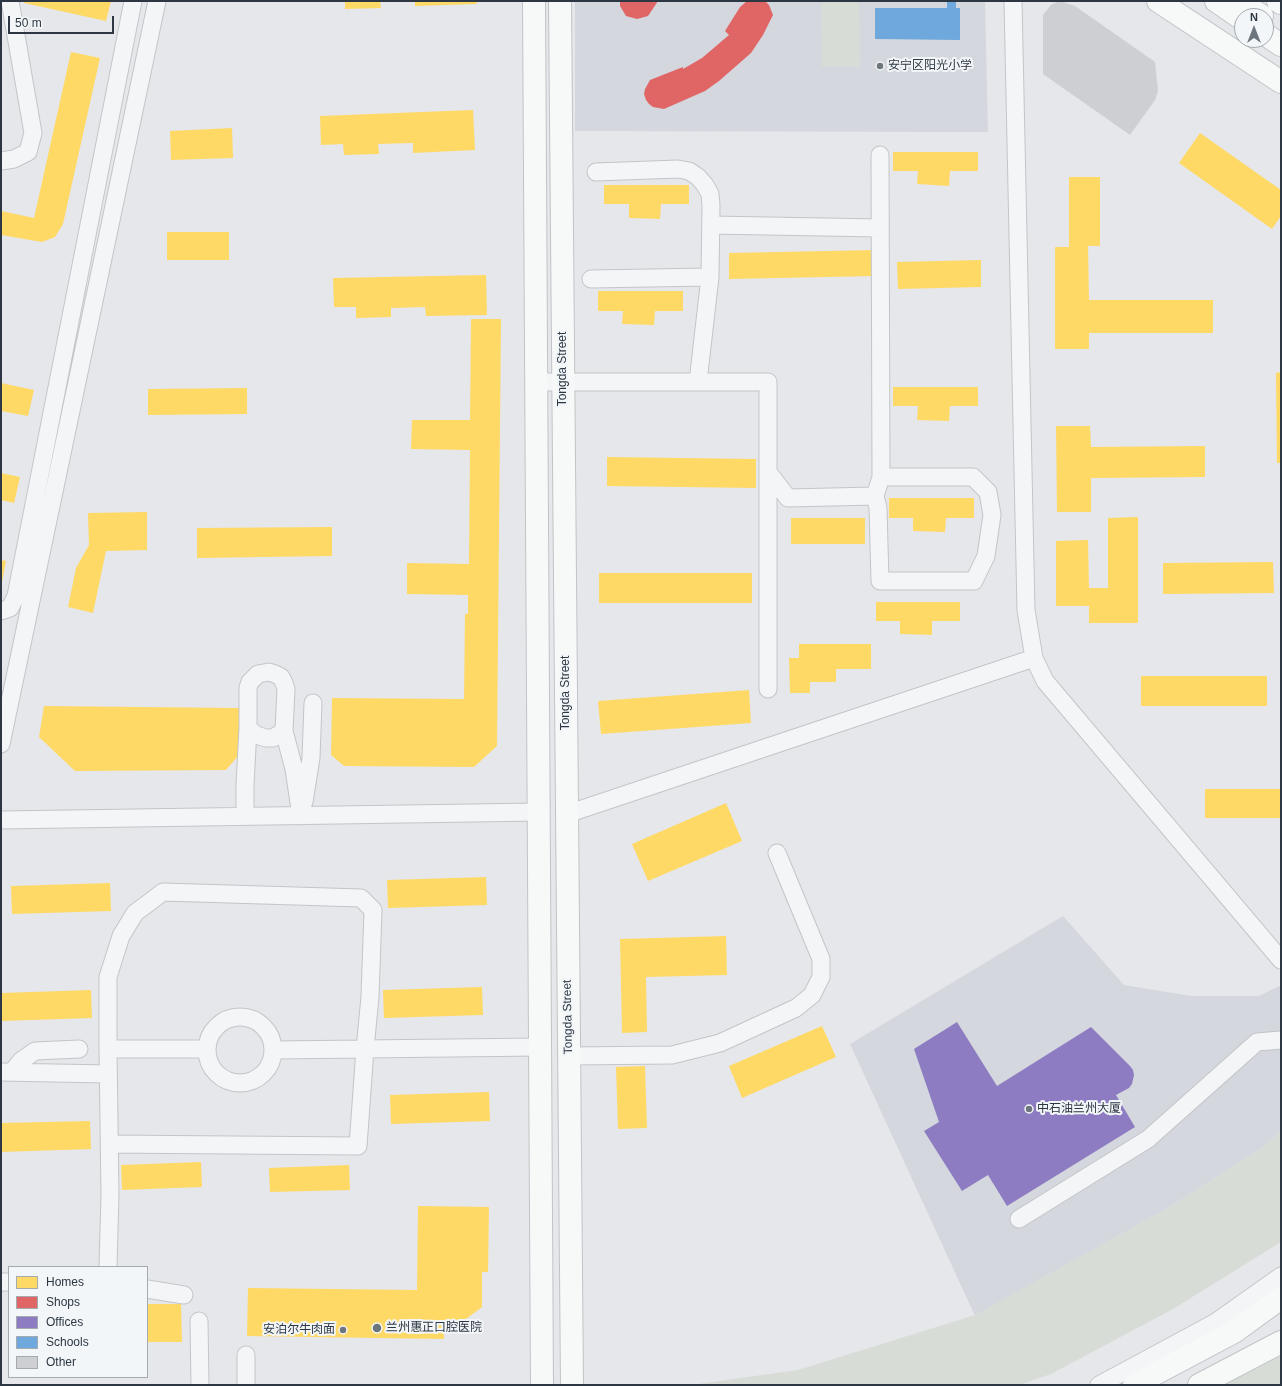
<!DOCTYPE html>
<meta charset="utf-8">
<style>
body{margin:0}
#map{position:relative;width:1282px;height:1386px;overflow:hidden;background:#e5e7ea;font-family:Helvetica,sans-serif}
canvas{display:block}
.frame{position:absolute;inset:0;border:2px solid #2c3743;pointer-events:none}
.legend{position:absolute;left:8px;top:1266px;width:140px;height:112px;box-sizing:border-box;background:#f3f6f8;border:1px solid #a3aab0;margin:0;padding:5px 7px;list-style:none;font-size:12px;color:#2c3743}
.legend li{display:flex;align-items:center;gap:8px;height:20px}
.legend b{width:20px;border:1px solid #a3aab0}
.north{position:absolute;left:1234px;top:8px;width:40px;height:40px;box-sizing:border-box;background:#f3f6f8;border:1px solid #a3aab0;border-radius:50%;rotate:0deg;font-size:11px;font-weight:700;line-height:16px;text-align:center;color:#2c3743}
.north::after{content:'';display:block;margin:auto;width:14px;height:18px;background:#6d757d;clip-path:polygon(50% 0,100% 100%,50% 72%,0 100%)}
.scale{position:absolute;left:8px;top:16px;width:106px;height:18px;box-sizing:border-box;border:2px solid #2c3743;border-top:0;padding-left:5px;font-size:12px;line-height:14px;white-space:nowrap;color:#2c3743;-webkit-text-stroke:3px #f3f6f8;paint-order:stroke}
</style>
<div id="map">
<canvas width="1282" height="1386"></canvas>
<div class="frame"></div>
<ul class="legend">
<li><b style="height:11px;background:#ffd966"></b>Homes</li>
<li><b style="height:11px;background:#e06666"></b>Shops</li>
<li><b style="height:11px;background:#8e7cc3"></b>Offices</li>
<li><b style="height:11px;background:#6fa8dc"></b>Schools</li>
<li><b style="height:11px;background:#cdcfd2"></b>Other</li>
</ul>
<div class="north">N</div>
<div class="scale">50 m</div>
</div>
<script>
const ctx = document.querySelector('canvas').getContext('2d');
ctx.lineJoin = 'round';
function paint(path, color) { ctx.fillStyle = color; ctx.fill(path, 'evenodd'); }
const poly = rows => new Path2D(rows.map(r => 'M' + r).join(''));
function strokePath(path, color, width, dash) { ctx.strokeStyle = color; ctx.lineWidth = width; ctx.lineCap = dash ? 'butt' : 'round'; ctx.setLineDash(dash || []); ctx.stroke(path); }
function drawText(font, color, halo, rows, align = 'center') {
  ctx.font = font + ' Helvetica,"Noto Sans SC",sans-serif'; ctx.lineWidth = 4; ctx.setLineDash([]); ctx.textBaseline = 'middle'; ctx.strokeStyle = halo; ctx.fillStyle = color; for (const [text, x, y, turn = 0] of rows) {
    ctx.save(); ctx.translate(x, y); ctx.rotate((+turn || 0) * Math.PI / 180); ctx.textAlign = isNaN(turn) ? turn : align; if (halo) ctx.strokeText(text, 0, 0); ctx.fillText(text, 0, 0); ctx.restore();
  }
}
const built = poly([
 [575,1,985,1,988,132,575,131],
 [1063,916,1124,985,1191,996,1259,996,1279,986,1281,988,1281,1131,1262,1148,1168,1208,975,1316,850,1044]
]);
const green = poly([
 [821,1,859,1,860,67,822,67],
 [1281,1131,1281,1242,1173,1309,1051,1374,1019,1385,691,1385,798,1370,975,1315,1168,1208,1262,1148],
 [1281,1342,1281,1385,1209,1385]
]);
const homes = poly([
 [25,1,111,1,106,21,24,3],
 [345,1,380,1,381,8,345,9],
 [415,1,476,1,477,4,415,6],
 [71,52,100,58,63,224,55,237,42,242,1,235,1,211,34,218],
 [473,110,475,150,413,153,413,143,378,144,379,154,344,155,343,144,321,145,320,116],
 [232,128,233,158,171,160,170,131],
 [1200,133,1281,190,1281,216,1272,229,1179,163],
 [893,152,978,152,978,171,950,171,949,186,917,184,918,171,893,171],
 [1069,177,1100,177,1100,246,1088,246,1089,300,1213,300,1213,333,1089,333,1089,349,1055,349,1055,247,1069,247],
 [604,185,689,185,689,204,661,204,660,219,629,218,629,204,604,204],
 [167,232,229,232,229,260,167,260],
 [876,250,876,276,729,279,729,253],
 [981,260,981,287,898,289,897,262],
 [486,275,487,315,426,316,425,307,391,308,391,317,356,318,356,307,334,307,333,278],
 [598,291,683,291,683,311,655,311,654,325,622,324,623,311,598,311],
 [471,319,501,319,497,746,474,767,344,766,331,755,332,698,464,699,465,614,468,614,468,595,407,594,407,563,469,564,470,450,411,449,412,420,470,420],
 [1281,372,1281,463,1277,463,1276,373],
 [1,383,34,390,28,416,1,411],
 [893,387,978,387,978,406,950,406,949,421,917,420,918,406,893,406],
 [247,388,247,414,148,415,148,389],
 [1056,426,1090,426,1091,447,1205,446,1205,477,1091,478,1091,512,1057,512],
 [607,457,756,459,756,488,607,486],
 [1,473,20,477,14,503,1,500],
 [889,498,974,498,974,518,946,518,945,532,913,531,913,518,889,518],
 [147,512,147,550,106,551,93,613,68,607,76,568,89,545,88,513],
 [1138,517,1138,623,1089,623,1089,606,1056,606,1056,541,1088,540,1089,588,1108,588,1108,518],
 [791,518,865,518,865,544,791,544],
 [332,527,332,556,197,558,197,528],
 [1,560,6,561,2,582,1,582],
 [1273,562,1274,593,1163,594,1163,563],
 [599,573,752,573,752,603,599,603],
 [876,602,960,602,960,621,932,621,932,635,900,634,900,621,876,621],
 [799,644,871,644,871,669,836,669,836,682,810,682,810,693,790,693,789,658,799,658],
 [1141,676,1267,676,1267,706,1141,706],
 [749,690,751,723,601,734,598,701],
 [44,706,239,708,239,755,226,770,75,771,39,737],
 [1205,789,1281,789,1281,818,1205,818],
 [726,803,742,841,648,881,632,844],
 [486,877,487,905,388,908,387,880],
 [110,883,111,911,12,914,11,886],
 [726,936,727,975,646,977,647,1032,622,1033,620,939],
 [482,987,483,1015,384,1018,383,990],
 [91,990,92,1018,1,1021,1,993],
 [822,1026,836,1057,742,1098,729,1066],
 [645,1066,647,1128,618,1129,616,1067],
 [489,1092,490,1121,391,1124,390,1095],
 [90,1121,91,1149,1,1152,1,1123],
 [201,1162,202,1187,122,1190,121,1165],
 [349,1165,350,1190,270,1192,269,1168],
 [418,1206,489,1207,488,1272,482,1272,482,1307,458,1325,444,1325,444,1339,247,1336,248,1288,417,1290],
 [147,1304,181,1304,182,1342,147,1342]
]);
const shops = poly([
 [620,1,658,1,648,16,637,19,626,16,620,6],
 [747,1,765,1,769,5,773,15,763,35,751,53,719,81,705,91,664,109,653,107,649,104,646,100,644,94,645,89,650,80,683,67,683,69,702,58,729,35,725,31,740,7]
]);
const offices = poly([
 [957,1022,997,1086,1091,1027,1130,1066,1133,1070,1134,1075,1132,1084,1129,1088,1116,1095,1135,1127,1007,1206,988,1175,962,1191,924,1131,939,1122,914,1049]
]);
const schools = poly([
 [947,1,956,1,956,8,960,8,960,40,875,39,875,8,947,8]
]);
const building = poly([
 [1057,2,1063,2,1075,6,1155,62,1158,91,1155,100,1130,135,1043,74,1043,15,1051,5]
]);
const minor = poly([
 [1013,1,1026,610,1034,658,1045,681,1281,960],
 [1,161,14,159,28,152,33,133,10,1],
 [596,172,678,169,689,171,698,177,705,185,710,194,711,205,710,277,698,382],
 [711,225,880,228],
 [591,279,710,277],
 [536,382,768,382,768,689],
 [768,472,788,498,875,496,881,477,880,155],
 [875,496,878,508,880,581,974,581,986,556,992,515,988,492,973,477,881,477],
 [1,611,10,608,16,596,133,1],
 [284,731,273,738,266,738,256,735,248,728,248,688,250,682,258,674,269,672,275,674,281,677,284,683,286,689,284,731,294,769,301,816],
 [1,744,157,1],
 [304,802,311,758,313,703],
 [567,814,1034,658],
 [245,816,245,785,248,728],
 [1,820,539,812],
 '207 1050a33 33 0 1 1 66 0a33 33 0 1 1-66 0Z',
 [108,1049,206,1049],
 [274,1050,540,1047],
 [569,1056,672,1055,720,1043,796,1008,812,995,821,977,821,959,777,853],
 [1,1072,108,1074],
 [12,1072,21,1061,35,1051,79,1049],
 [1019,1219,1148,1139,1257,1042,1281,1040],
 [108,1267,110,1195,108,1049,108,977,121,936,135,913,163,892,361,898,373,910,370,997,365,1049,358,1146,109,1144],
 [1,1282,9,1282],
 [147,1289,184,1295],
 [199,1321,200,1385],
 [246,1355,246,1385],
 [1099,1385,1216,1322,1281,1276]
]);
const major = poly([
 [534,1,542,1385],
 [560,1,572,1385],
 [1158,1,1281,82],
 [1216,1,1242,19],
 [1239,1,1262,16],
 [1278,1,1281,3],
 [1266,35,1281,45],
 [1134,1385,1234,1332,1281,1298],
 [1199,1385,1281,1342]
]);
const markers = [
 [880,66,4,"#6d757d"],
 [1029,1109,4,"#6d757d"],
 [377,1328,5,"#6d757d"],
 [343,1330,4,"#6d757d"]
];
const poiNames = [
 ["安宁区阳光小学",888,66],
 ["中石油兰州大厦",1037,1109],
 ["兰州惠正口腔医院",386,1328],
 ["安泊尔牛肉面",335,1330,"right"]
];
const streetNames = [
 ["Tongda Street",563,369,-90],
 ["Tongda Street",566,693,-90],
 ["Tongda Street",568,1017,-91]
];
paint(built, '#d4d7dd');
paint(green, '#d7ddd6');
paint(homes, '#ffd966');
paint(shops, '#e06666');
paint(offices, '#8e7cc3');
paint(schools, '#6fa8dc');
paint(building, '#cdcfd2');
strokePath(minor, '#c3c5c8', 19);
strokePath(major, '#c1c4c7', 24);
strokePath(minor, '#f4f5f6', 17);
strokePath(major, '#f7f8f8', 22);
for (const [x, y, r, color] of markers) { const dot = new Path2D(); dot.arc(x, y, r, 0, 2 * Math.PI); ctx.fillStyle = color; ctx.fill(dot); strokePath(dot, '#f3f6f8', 1.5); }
drawText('12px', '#2c3743', '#f3f6f8', poiNames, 'left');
drawText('12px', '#2c3743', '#f3f6f8', streetNames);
</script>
